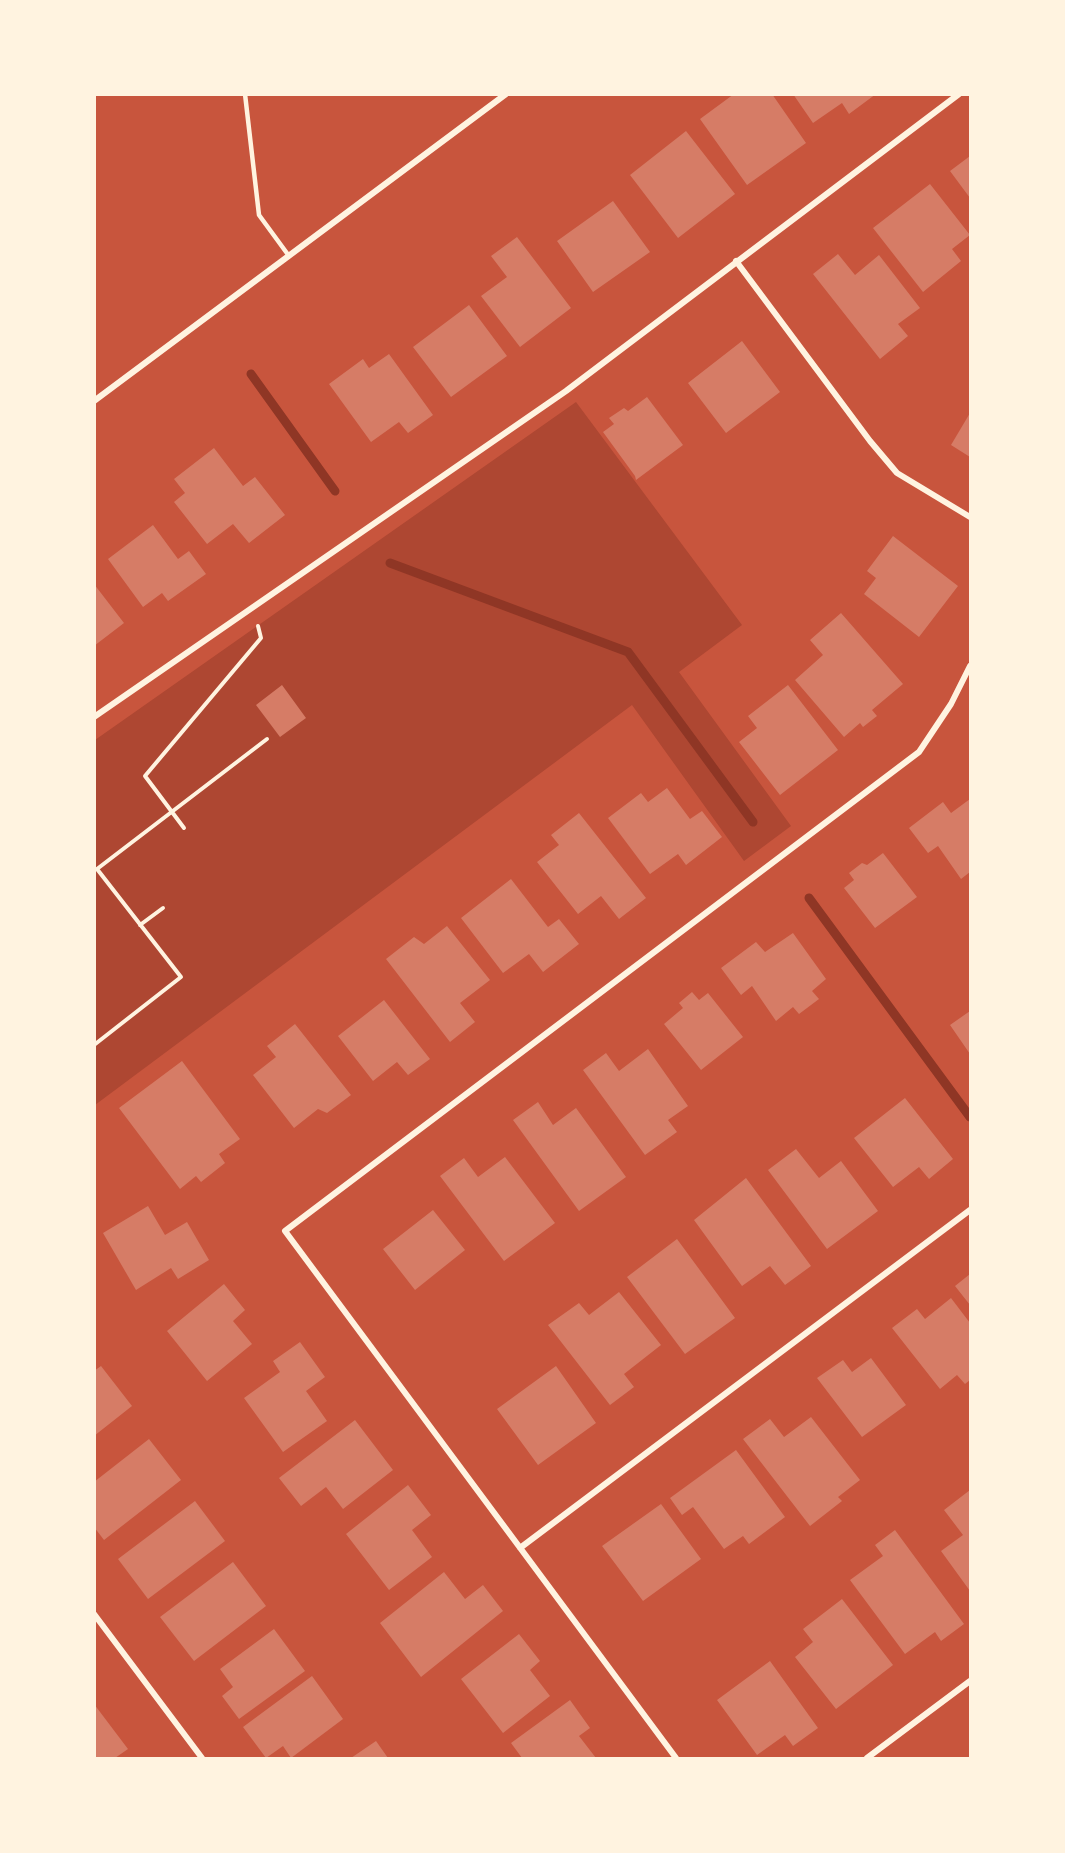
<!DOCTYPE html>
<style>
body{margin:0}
#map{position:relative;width:1065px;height:1853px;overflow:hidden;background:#c8553d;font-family:"Titillium Web",sans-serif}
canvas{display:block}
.frame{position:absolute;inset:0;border:96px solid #fff3e0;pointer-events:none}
</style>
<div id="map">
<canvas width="1065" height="1853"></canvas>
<div class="frame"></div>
</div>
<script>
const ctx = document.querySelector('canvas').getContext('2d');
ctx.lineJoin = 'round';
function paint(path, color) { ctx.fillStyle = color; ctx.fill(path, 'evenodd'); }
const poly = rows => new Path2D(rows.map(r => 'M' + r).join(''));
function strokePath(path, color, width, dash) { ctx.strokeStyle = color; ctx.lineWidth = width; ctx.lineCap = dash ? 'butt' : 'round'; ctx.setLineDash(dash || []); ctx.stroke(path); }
const green = poly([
 [576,402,742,625,679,672,791,826,744,861,632,705,95,1105,95,740]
]);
const stream = poly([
 [251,374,335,491],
 [390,563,628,652,753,822],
 [809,898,970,1117]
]);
const building = poly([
 [734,94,772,94,806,143,747,185,700,119],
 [793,94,876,94,849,114,842,103,813,123],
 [686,131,735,194,678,238,630,175],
 [970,156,970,198,950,171],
 [930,184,970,235,952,249,961,261,923,292,873,228],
 [613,201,650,252,593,292,557,241],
 [517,237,571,308,520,347,481,296,507,277,491,256],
 [838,254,855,275,879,255,920,308,898,324,908,336,880,359,813,274],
 [469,305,507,356,451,397,413,347],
 [742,341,780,392,726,433,688,383],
 [389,354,433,415,408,433,399,422,371,442,329,384,363,359,369,368],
 [647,397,683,445,636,480,635,476,603,432,614,424,609,418,624,408,628,411],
 [970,413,970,457,951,445],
 [214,448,243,486,255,477,285,515,249,543,233,524,207,544,174,502,185,493,174,479],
 [153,525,178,559,189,551,206,574,168,601,162,593,143,607,108,559],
 [893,536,958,586,919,637,864,594,876,578,867,571],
 [94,584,124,623,94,646],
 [841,613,903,684,872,710,877,716,863,727,860,723,844,737,795,680,823,655,810,640],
 [282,685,306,718,280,737,256,705],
 [788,685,838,750,780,795,739,742,757,728,748,716],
 [667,788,690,819,702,811,722,837,686,865,678,854,650,874,608,818,641,793,648,802],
 [970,799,970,872,961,879,938,846,928,853,909,828,943,802,951,813],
 [579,813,646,898,619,919,601,896,578,914,537,862,559,845,551,835],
 [883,853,917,897,875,928,844,888,854,880,849,873,862,863,867,865],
 [511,879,548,927,559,919,579,944,543,972,529,954,503,973,461,918],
 [447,926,490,980,460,1003,475,1022,450,1042,386,959,414,937,424,944],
 [793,933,826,979,812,991,819,999,799,1014,793,1007,776,1021,752,986,741,995,721,968,756,942,765,952],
 [692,992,699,1000,708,993,743,1037,701,1070,664,1024,683,1008,679,1003],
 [384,1000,430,1059,408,1075,397,1062,373,1081,338,1036],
 [970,1011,970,1054,950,1025],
 [295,1024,351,1095,327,1113,318,1109,294,1128,253,1075,276,1057,267,1046],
 [648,1049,688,1106,668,1120,677,1132,645,1155,583,1070,606,1053,619,1071],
 [182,1061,240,1139,219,1154,225,1163,201,1182,196,1176,180,1189,119,1108],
 [905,1098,953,1159,929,1179,919,1167,893,1187,854,1138],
 [538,1102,553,1125,576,1108,626,1177,579,1211,513,1120],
 [796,1149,819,1178,841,1161,878,1211,827,1249,768,1170],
 [505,1157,555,1223,504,1261,440,1176,464,1158,478,1177],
 [746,1178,811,1266,785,1285,770,1266,742,1286,694,1220],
 [148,1206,165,1235,187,1222,209,1260,178,1279,171,1268,136,1290,103,1233],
 [433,1210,465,1250,415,1290,383,1249],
 [677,1239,735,1318,685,1354,627,1277],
 [970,1274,970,1305,955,1286],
 [224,1284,245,1310,233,1321,252,1344,207,1381,167,1331],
 [619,1292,661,1345,624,1374,634,1387,610,1405,548,1325,579,1303,589,1315],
 [951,1298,970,1323,970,1380,965,1384,957,1375,940,1389,892,1328,917,1309,925,1319],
 [300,1342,325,1377,306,1391,327,1421,283,1452,244,1398,280,1372,273,1361],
 [871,1358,906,1405,862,1437,817,1378,843,1360,852,1372],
 [101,1366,132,1406,94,1436,94,1371],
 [556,1366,596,1423,538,1465,497,1409],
 [811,1417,860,1480,838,1497,842,1501,810,1526,743,1439,770,1419,784,1437],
 [355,1420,393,1470,343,1509,326,1487,301,1506,279,1478],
 [149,1439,181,1480,104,1540,94,1527,94,1482],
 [736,1450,785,1517,749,1544,743,1536,724,1549,693,1507,682,1515,670,1498],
 [408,1485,431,1515,412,1530,432,1557,389,1590,346,1534],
 [970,1490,970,1591,941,1551,963,1535,944,1510],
 [195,1501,225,1541,148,1599,118,1559],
 [661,1504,701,1559,643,1601,602,1546],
 [895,1530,964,1624,941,1641,935,1632,905,1654,850,1580,883,1556,875,1545],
 [233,1562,266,1606,194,1661,160,1617],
 [444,1572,465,1599,483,1585,503,1611,421,1677,380,1623],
 [842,1599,893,1665,836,1709,795,1657,813,1642,803,1629],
 [274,1629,305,1671,239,1719,222,1696,233,1687,220,1669],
 [519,1634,540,1661,530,1670,550,1696,503,1733,461,1679],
 [770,1661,818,1728,793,1746,785,1735,757,1755,717,1700],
 [312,1676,343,1719,291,1758,283,1746,266,1758,243,1727],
 [570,1700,590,1728,579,1736,596,1758,522,1758,511,1743],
 [94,1704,128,1749,115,1758,94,1758],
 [376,1741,388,1758,351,1758]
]);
const path = poly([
 [184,828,145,776,261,638,258,626],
 [140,925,163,908],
 [94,1045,181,977,97,869,267,739]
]);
const service = poly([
 [245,94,259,215,289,256]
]);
const minor = poly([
 [736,261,870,441,897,473,970,517],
 [94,401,506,94],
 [94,717,566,391,959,94],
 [520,1548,970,1210],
 [94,1614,202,1758],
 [676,1758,285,1231,919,752,951,704,970,666],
 [867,1758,970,1681]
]);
paint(green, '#ae4732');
strokePath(stream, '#8f3625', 9);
paint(building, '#d67c66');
strokePath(path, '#fff3e0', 4);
strokePath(service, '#fff3e0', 4.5);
strokePath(minor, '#fff3e0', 6);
</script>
